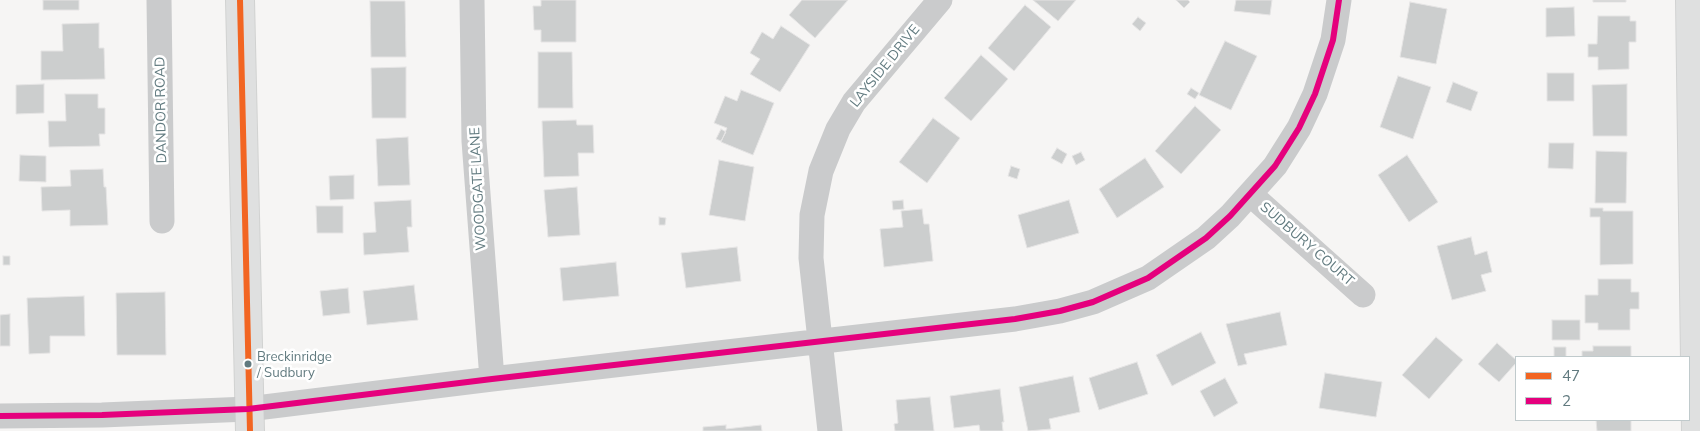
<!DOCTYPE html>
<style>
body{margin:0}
#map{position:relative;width:1700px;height:431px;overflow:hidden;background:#f6f5f4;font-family:Mulish,sans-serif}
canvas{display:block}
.legend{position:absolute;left:1515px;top:356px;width:175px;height:65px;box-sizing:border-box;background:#fff;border:1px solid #c0cacc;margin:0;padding:6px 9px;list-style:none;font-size:15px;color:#617a7f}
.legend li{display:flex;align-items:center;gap:10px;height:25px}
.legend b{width:25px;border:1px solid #c0cacc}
</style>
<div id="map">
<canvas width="1700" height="431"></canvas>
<ul class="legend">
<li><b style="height:6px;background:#f26522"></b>47</li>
<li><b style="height:6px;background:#e5007d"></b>2</li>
</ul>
</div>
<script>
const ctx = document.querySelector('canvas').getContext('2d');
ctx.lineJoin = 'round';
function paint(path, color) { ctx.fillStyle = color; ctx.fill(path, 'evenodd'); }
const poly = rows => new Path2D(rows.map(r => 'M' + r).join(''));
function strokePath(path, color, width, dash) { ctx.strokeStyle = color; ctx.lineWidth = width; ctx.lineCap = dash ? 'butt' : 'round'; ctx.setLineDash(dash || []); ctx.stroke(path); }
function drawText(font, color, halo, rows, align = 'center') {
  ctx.font = font + ' Mulish,sans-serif'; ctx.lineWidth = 5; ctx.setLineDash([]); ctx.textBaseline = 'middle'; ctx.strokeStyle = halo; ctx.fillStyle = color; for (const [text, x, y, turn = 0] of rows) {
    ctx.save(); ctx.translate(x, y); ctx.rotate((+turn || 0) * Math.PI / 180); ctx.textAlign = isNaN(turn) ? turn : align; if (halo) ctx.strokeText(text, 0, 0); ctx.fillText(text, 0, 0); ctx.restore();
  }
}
const building = poly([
 [43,0,79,0,79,10,43,10,43,0],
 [541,0,576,0,576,42,541,42,541,30,534,30,533,6,541,6,541,0],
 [802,0,848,0,815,38,789,15,802,0],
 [1033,0,1076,0,1058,21,1033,0],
 [1176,0,1188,0,1190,2,1184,8,1176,0],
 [1236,0,1272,0,1270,15,1234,11,1236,0],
 [1593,0,1626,0,1626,2,1593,2,1593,0],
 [370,1,405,1,406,57,371,57,370,1],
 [1410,2,1447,9,1436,64,1400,57,1410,2],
 [1025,5,1051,27,1014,71,988,48,1025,5],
 [1574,7,1575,36,1546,37,1546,8,1574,7],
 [1598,16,1630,16,1630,21,1636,21,1636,42,1629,42,1629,69,1598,70,1598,57,1588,57,1588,44,1597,44,1598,16],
 [1138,17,1146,23,1140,31,1132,24,1138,17],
 [99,23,99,48,104,48,105,79,41,80,41,51,63,51,62,24,99,23],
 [781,26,810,45,780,92,750,74,760,59,750,53,762,32,773,39,781,26],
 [1225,41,1257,56,1231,110,1199,95,1225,41],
 [538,52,572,52,573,108,538,108,538,52],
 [981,55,1008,79,971,121,944,98,981,55],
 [406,67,406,118,372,118,371,68,406,67],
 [1547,73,1574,73,1574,101,1547,101,1547,73],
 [1398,76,1431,87,1413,139,1380,127,1398,76],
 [1453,82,1478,92,1471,111,1446,102,1453,82],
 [44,84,44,113,16,114,16,85,44,84],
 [1627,84,1627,136,1593,136,1592,85,1627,84],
 [1191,88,1199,93,1195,99,1187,94,1191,88],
 [741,90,774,103,753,155,721,142,727,128,714,123,725,96,737,101,741,90],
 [65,94,98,94,98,108,105,108,105,134,99,134,100,146,49,147,48,121,66,121,65,94],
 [1195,106,1221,130,1181,174,1155,151,1195,106],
 [933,118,960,138,927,183,899,162,933,118],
 [576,120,577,125,593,125,594,153,578,153,579,176,544,177,542,121,576,120],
 [721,129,726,132,721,141,716,139,721,129],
 [408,137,410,185,378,186,376,139,408,137],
 [1549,143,1574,143,1573,169,1548,168,1549,143],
 [1057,148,1067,154,1062,164,1051,158,1057,148],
 [1596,151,1627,152,1626,203,1595,203,1596,151],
 [1081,152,1085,160,1076,165,1072,156,1081,152],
 [20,155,46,156,46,182,19,181,20,155],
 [1407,155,1438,202,1409,222,1378,175,1407,155],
 [1145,158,1164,187,1117,218,1099,189,1145,158],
 [719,160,754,167,745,221,709,215,719,160],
 [1011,166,1020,169,1017,179,1008,176,1011,166],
 [103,169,104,187,106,187,108,225,70,226,70,210,42,211,41,187,71,186,70,170,103,169],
 [354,175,354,199,330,200,329,176,354,175],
 [577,187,580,235,548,237,544,190,577,187],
 [411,200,412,227,407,227,409,252,364,255,363,233,376,232,374,202,411,200],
 [903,200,904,209,893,210,892,201,903,200],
 [1069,200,1079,233,1027,248,1018,215,1069,200],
 [316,206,343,206,343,233,317,233,316,206],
 [1590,208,1603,208,1603,211,1633,211,1633,264,1600,265,1600,217,1590,217,1590,208],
 [922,209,924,224,929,224,933,261,884,267,880,229,903,227,901,211,922,209],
 [659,217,666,218,665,225,659,225,659,217],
 [1471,237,1475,255,1487,251,1492,272,1481,275,1486,291,1452,300,1437,246,1471,237],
 [737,247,741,281,686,288,681,253,737,247],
 [3,256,10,256,10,265,3,265,3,256],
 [616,262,619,296,563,301,560,268,616,262],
 [1598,279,1631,279,1631,292,1639,292,1639,309,1630,309,1630,330,1598,330,1598,323,1585,323,1585,295,1598,295,1598,279],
 [414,285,418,320,367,325,363,291,414,285],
 [348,288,350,313,323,316,320,291,348,288],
 [165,292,166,355,117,355,116,293,165,292],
 [84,296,85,336,50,336,50,353,29,354,27,298,84,296],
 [1280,312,1287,345,1244,354,1247,364,1238,366,1226,324,1280,312],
 [10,314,10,346,0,346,0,315,10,314],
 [1552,320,1580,320,1580,340,1552,340,1552,320],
 [1201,332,1216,363,1172,386,1156,355,1201,332],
 [1436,337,1463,360,1429,399,1402,375,1436,337],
 [1497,343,1516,360,1516,363,1499,382,1478,364,1497,343],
 [1593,346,1631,346,1631,357,1582,357,1582,351,1593,351,1593,346],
 [1554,347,1566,347,1566,357,1554,357,1554,347],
 [1137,362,1148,394,1099,410,1089,378,1137,362],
 [1325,373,1382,382,1376,417,1319,408,1325,373],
 [1073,376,1080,412,1049,419,1051,429,1028,431,1019,387,1073,376],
 [1225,378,1238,403,1214,417,1200,391,1225,378],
 [1000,389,1004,422,1002,422,1003,431,980,431,979,425,954,428,950,396,1000,389],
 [930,397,934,431,895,431,894,424,898,423,896,400,930,397],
 [1596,420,1631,420,1631,431,1597,431,1596,420],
 [726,425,726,429,761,425,762,431,703,431,703,427,726,425]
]);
const street = poly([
 [159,0,162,221],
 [472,0,474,141,492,379],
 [1250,194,1363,295],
 [0,416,102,415,248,409,492,379,1015,319,1060,311,1093,302,1148,278,1206,238,1230,216,1275,166,1299,128,1315,94,1333,40,1339,0],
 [830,431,811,258,812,215,821,171,838,129,854,102,940,0]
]);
const secondary = poly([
 [1690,0,1696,431]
]);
const primary = poly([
 [240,0,250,431]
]);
const bus1 = poly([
 [240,0,250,431]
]);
const bus2 = poly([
 [0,416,102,415,248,409,492,379,1015,319,1060,311,1093,302,1148,278,1206,238,1230,216,1275,166,1299,128,1315,94,1333,40,1339,0]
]);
const markers = [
 [248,364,4.5,"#617a7f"]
];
const busNames = [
 ["Breckinridge",257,357],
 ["/ Sudbury",257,373]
];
const streetNames = [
 ["LAYSIDE DRIVE",885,66,-51],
 ["DANDOR ROAD",161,110,-91],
 ["WOODGATE LANE",478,189,-93],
 ["SUDBURY COURT",1307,244,41]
];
paint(building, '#cccece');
strokePath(building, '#e5e4e4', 1);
strokePath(secondary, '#d1d2d2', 30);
strokePath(primary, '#d1d2d1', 30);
strokePath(street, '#cacbcc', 25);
strokePath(secondary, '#dfe0e0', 28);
strokePath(primary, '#dfe0e0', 28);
strokePath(bus1, '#f26522', 6);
strokePath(bus2, '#e5007d', 6);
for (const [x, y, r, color] of markers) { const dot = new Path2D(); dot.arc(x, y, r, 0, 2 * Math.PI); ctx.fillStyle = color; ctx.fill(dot); strokePath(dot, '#fff', 2); }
drawText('13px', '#617a7f', '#fff', busNames, 'left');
drawText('14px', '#617a7f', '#fff', streetNames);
</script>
